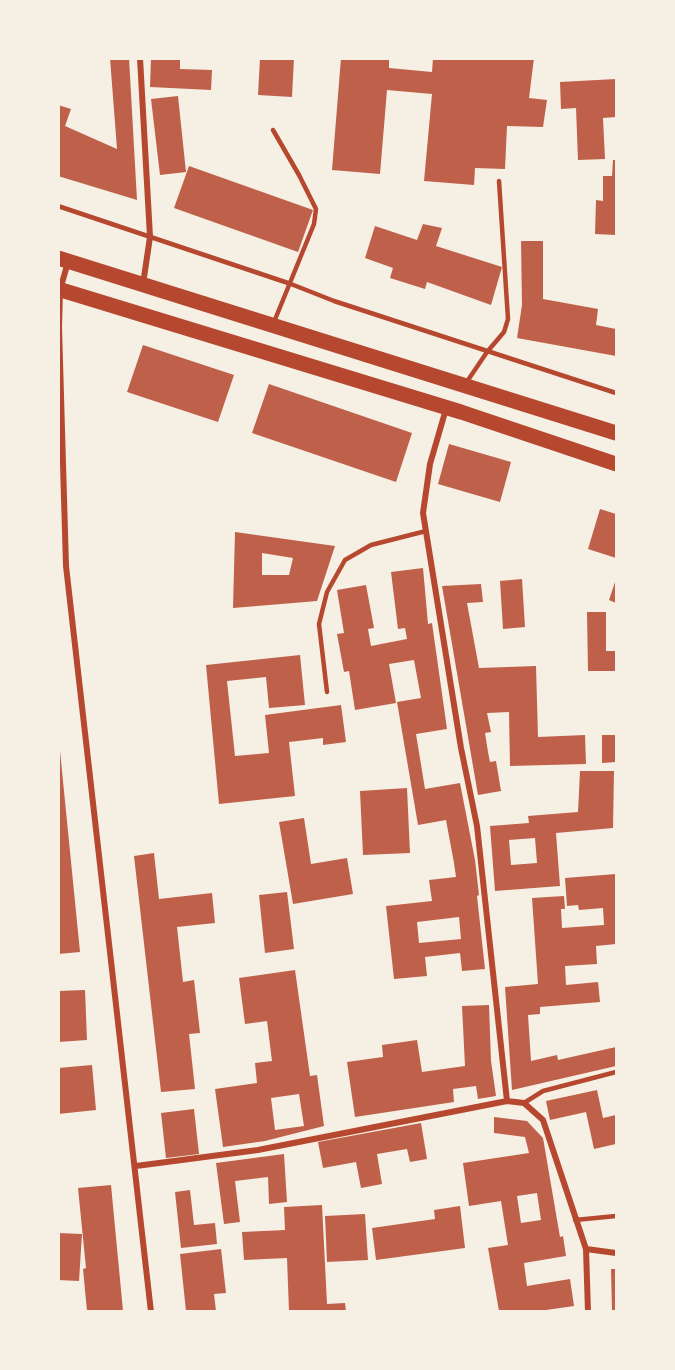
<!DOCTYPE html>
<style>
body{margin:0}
#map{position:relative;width:675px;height:1370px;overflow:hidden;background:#f6efe4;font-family:Roboto,sans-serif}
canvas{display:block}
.frame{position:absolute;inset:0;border:60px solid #f6efe4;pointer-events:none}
</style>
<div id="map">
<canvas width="675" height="1370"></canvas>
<div class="frame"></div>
</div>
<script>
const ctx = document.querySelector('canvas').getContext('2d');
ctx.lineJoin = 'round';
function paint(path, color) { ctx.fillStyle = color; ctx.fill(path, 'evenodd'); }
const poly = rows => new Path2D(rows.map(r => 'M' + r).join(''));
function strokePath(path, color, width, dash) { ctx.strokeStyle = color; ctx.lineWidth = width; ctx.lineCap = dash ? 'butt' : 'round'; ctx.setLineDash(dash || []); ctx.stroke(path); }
const building = poly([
 [110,58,129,58,137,200,58,176,58,105,71,109,65,126,117,149],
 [151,58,180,58,180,69,212,70,211,90,150,87],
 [260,58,294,58,292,97,258,95],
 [341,58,389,58,389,68,432,72,433,58,534,58,529,98,547,100,543,127,507,126,505,169,475,168,474,185,424,181,432,94,387,90,380,174,332,170],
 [616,79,616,117,603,118,605,159,578,160,576,108,561,109,560,82],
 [178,96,186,172,160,175,151,99],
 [613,160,616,160,616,235,595,234,596,200,603,201,603,176,612,176],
 [189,166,313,210,298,252,174,208],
 [423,224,442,228,436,246,502,267,491,305,427,282,425,289,390,278,393,268,365,258,375,226,417,240],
 [521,241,543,241,543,299,598,309,596,325,616,329,616,356,517,338,522,305],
 [143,345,234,375,218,422,127,392],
 [269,384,412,433,396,482,252,433],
 [449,444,511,462,500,502,438,484],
 [600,509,616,514,616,558,588,549],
 [235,532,335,546,317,601,233,608],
 [262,553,293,558,289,575,262,575],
 [423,568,428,624,432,623,447,729,416,734,425,789,460,783,475,860,479,895,477,896,485,969,462,971,460,953,425,957,427,976,394,979,386,906,432,901,429,880,456,877,454,863,446,820,418,825,397,702,421,698,414,660,389,664,396,703,355,710,349,671,344,672,337,634,344,633,337,590,366,585,374,628,368,629,371,646,407,639,405,628,398,629,391,572],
 [459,917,461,939,419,943,417,922],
 [522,579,525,627,503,629,500,581],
 [616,579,616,603,609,600],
 [481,584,483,602,467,603,479,668,536,666,538,737,585,735,586,764,510,766,509,712,487,713,491,732,485,733,488,752,490,762,496,761,501,791,478,795,442,586],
 [587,612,606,612,606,651,616,651,616,671,588,671],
 [300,655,305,705,269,708,266,677,227,681,235,756,269,753,265,715,341,705,346,742,323,745,323,738,289,742,295,796,219,804,206,665],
 [602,735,616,735,616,762,602,763],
 [58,751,60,751,80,952,58,954],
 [580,771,614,771,613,828,556,833,560,886,495,891,490,826,529,823,528,816,578,812],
 [535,838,537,863,511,865,509,840],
 [407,788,410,853,363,855,360,791],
 [304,818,311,864,347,858,353,894,293,904,279,822],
 [154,853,159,899,212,893,215,923,177,927,183,982,194,980,200,1033,189,1034,195,1089,161,1092,134,856],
 [616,874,616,944,596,946,597,964,565,966,566,985,598,982,600,1002,540,1007,540,1014,528,1015,531,1061,557,1055,558,1060,616,1047,616,1066,512,1090,505,987,538,984,532,898,564,896,565,909,561,909,562,928,604,925,603,908,579,910,578,905,567,906,565,878],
 [287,892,294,949,265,953,259,895],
 [295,970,310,1076,317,1075,324,1126,265,1141,223,1147,215,1089,257,1083,255,1063,272,1061,267,1021,245,1024,239,978],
 [299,1094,304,1126,275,1130,271,1098],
 [85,990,87,1040,58,1042,58,991],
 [489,1005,491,1061,496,1096,478,1099,476,1086,453,1089,454,1102,355,1117,347,1062,383,1057,382,1045,417,1040,422,1072,465,1066,462,1006],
 [92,1065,96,1110,58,1114,58,1068],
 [597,1090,603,1118,616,1115,616,1144,594,1149,586,1112,550,1120,546,1101],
 [194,1109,199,1154,166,1158,161,1113],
 [494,1117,527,1121,543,1138,560,1237,563,1236,566,1256,524,1263,527,1286,570,1279,574,1306,539,1311,499,1311,488,1248,508,1245,501,1201,469,1206,463,1163,529,1153,525,1137,494,1133],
 [537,1193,541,1220,521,1223,517,1196],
 [421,1123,427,1159,410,1162,407,1149,377,1154,382,1184,361,1188,356,1162,323,1168,318,1142],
 [284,1154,287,1202,269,1204,268,1177,235,1181,240,1222,224,1224,216,1163],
 [111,1185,123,1311,87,1311,83,1269,86,1268,78,1188],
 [190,1190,194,1225,215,1223,217,1244,181,1248,175,1192],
 [322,1205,327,1304,345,1303,346,1311,289,1311,287,1258,244,1260,242,1232,285,1230,284,1207],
 [460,1206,465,1248,376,1260,372,1228,435,1219,434,1210],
 [365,1214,368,1260,327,1262,325,1216],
 [58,1233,82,1234,79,1281,58,1280],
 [221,1249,226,1293,214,1294,216,1311,186,1311,180,1254],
 [611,1269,616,1269,616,1311,612,1311]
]);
const service = poly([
 [273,130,299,175,316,209,314,224,274,322],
 [58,206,291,284,334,301,616,393],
 [466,383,487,352,504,332,508,319,499,181],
 [327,692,319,624,327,592,345,560,371,545,426,531],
 [524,1103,543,1091,616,1072],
 [575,1220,616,1216]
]);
const minor = poly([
 [140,58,150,237,143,284],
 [68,262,60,290,59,327,66,566,151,1312],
 [446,409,430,464,423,513,461,748,477,826,507,1101,524,1103,543,1120,586,1249,588,1312],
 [136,1166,258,1150,507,1101],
 [586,1249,616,1253]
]);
const primary = poly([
 [58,258,616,433],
 [58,289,461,412,616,464]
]);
paint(building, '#bf614a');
strokePath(service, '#b5482f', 4.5);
strokePath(minor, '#b5482f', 6);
strokePath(primary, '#b5482f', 15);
</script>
